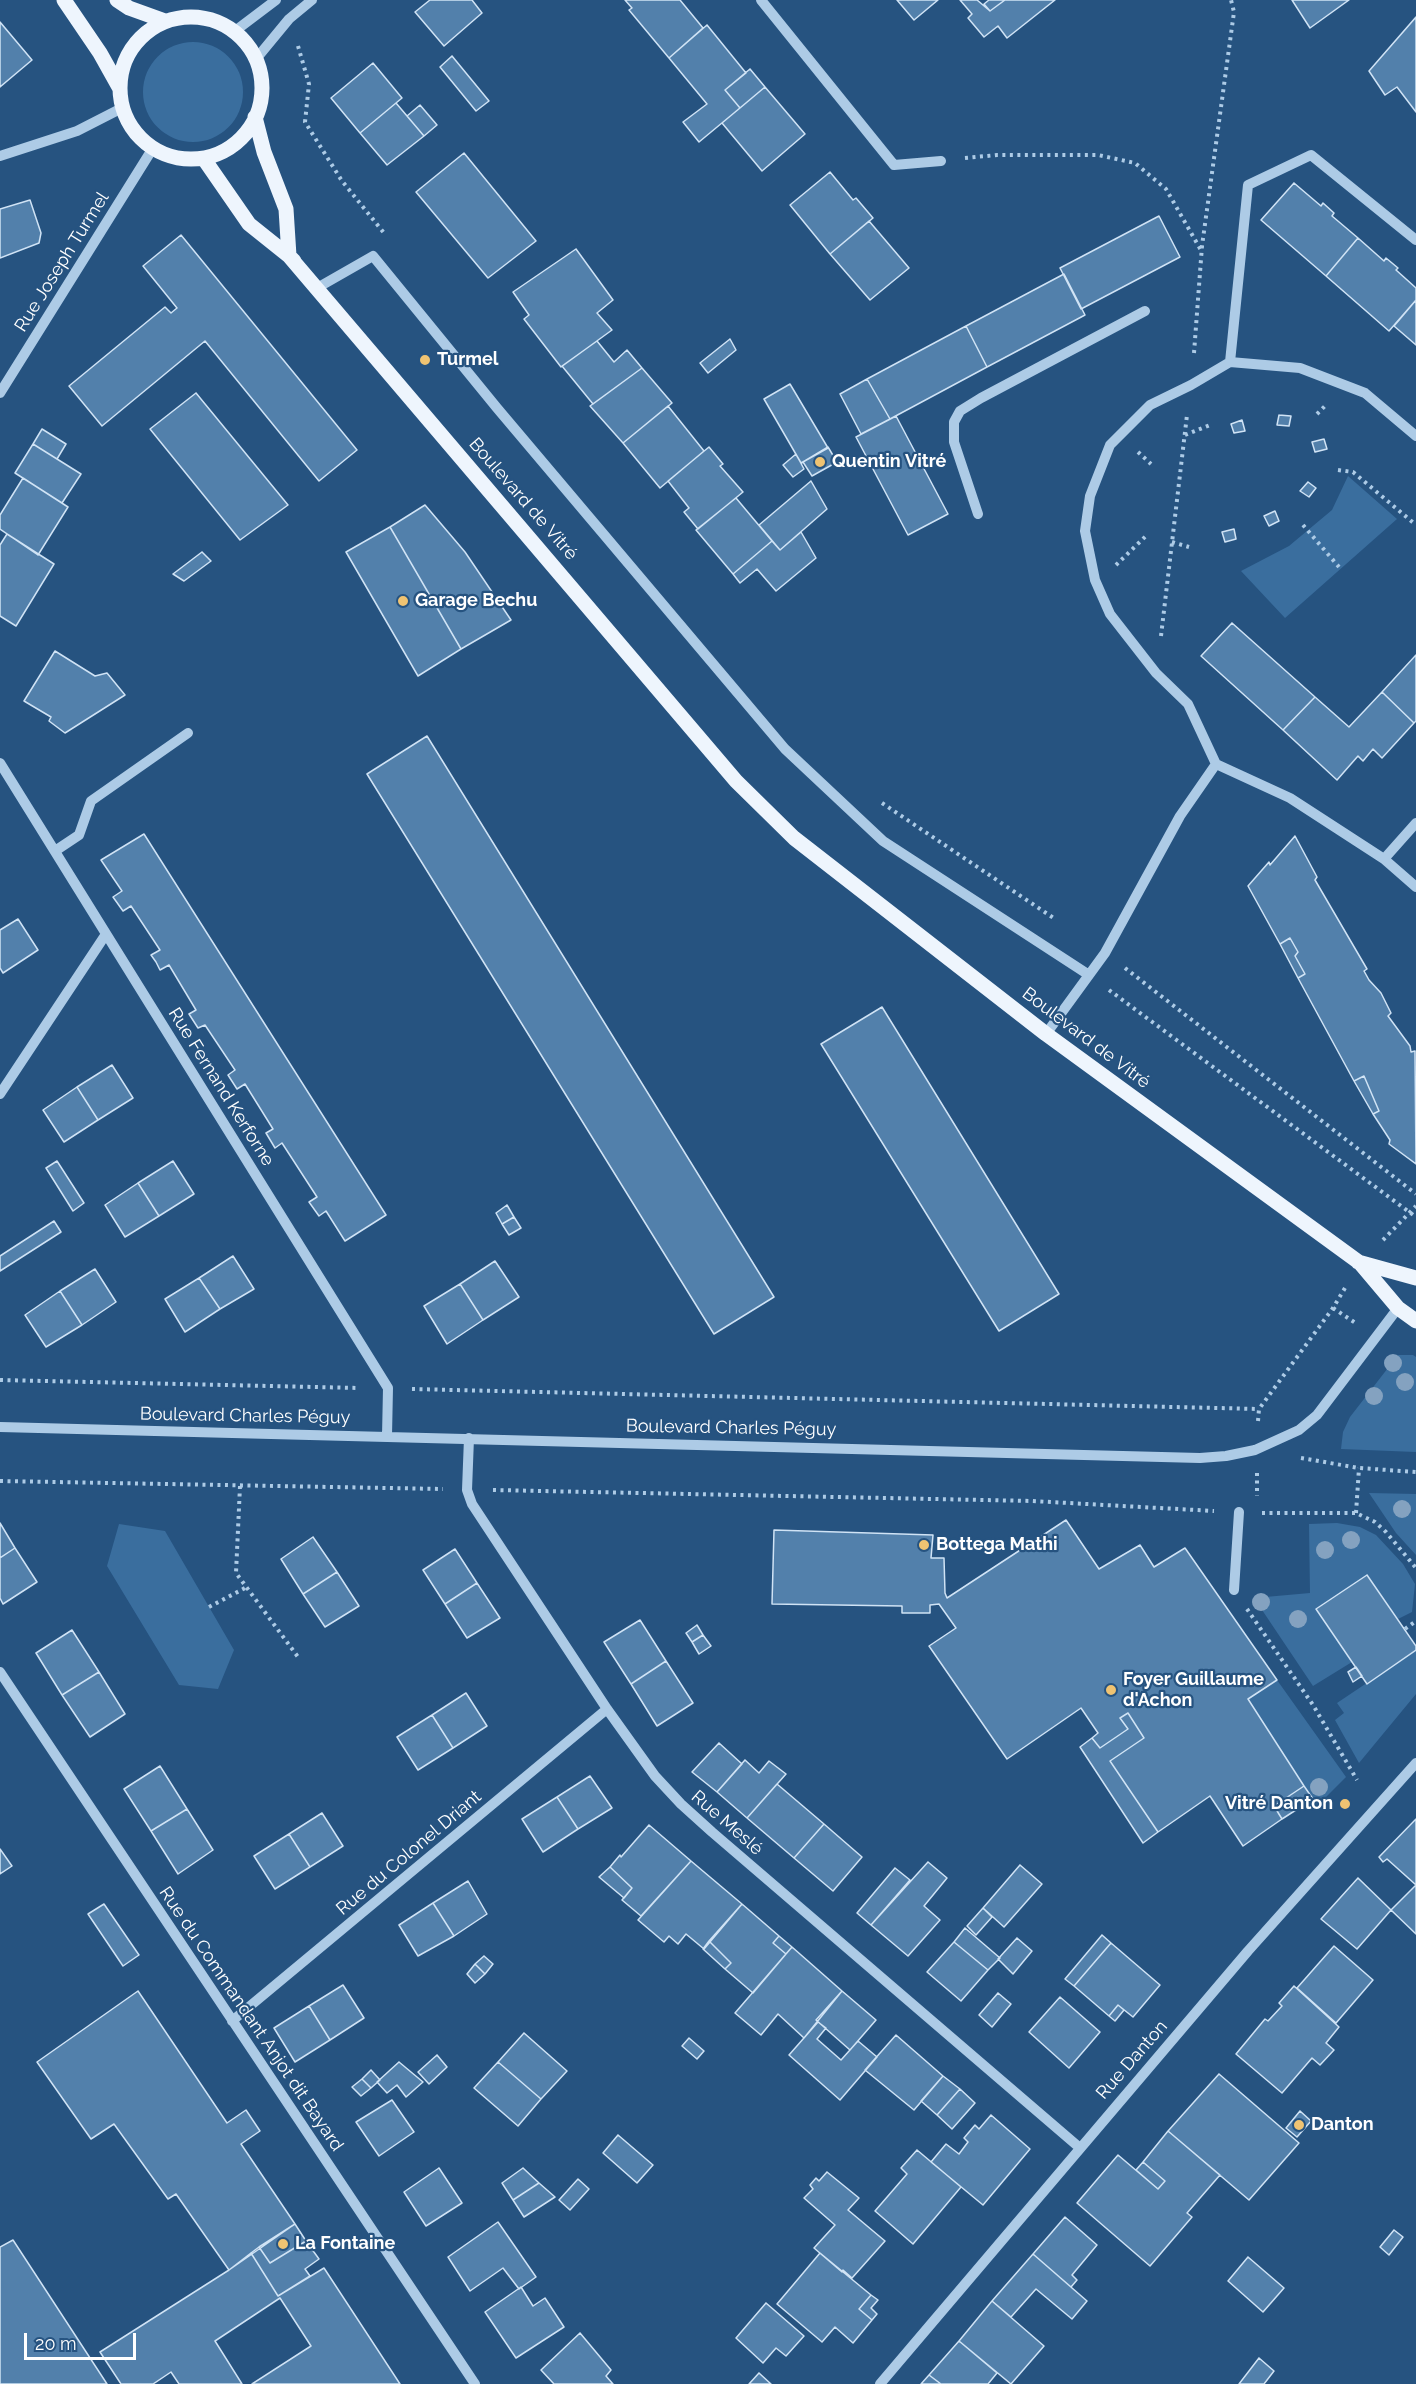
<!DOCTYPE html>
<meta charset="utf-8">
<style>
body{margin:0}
#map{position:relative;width:1416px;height:2384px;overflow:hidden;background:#265380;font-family:Raleway,sans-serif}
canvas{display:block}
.scale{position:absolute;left:24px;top:2333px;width:112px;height:27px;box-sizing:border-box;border:3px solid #fff;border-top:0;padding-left:8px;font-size:18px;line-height:21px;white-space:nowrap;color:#fff;-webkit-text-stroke:4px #265380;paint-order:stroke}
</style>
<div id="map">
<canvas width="1416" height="2384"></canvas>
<div class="scale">20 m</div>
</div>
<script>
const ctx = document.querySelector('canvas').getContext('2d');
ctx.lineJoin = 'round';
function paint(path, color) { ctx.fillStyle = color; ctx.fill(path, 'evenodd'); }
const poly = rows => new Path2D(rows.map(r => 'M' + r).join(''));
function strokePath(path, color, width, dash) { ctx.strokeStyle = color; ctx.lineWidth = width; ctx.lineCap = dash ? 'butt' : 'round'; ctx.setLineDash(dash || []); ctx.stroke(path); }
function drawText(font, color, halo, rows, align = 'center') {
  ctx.font = font + ' Raleway,sans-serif'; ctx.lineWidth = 4.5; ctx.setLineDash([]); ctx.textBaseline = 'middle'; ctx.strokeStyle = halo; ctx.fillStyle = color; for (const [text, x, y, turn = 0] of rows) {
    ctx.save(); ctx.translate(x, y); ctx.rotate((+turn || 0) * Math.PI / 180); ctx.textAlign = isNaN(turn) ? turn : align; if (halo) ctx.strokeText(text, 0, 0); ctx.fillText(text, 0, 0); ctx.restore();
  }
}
const green = poly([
 '143 92a50 50 0 1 1 100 0a50 50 0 1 1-100 0Z',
 [1348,476,1397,519,1285,618,1241,571,1289,546,1332,510],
 [1398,1355,1413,1355,1416,1357,1416,1452,1341,1449,1343,1432,1350,1417],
 [1369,1493,1416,1494,1416,1555,1396,1533],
 [1337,1523,1360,1527,1376,1535,1403,1564,1415,1584,1412,1612,1398,1619,1367,1575,1316,1609,1352,1662,1313,1686,1254,1598,1310,1593,1309,1524],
 [119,1524,165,1531,234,1650,218,1689,179,1685,107,1566],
 [1416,1650,1416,1694,1359,1763,1335,1720,1344,1713,1337,1703],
 [1277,1680,1346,1777,1317,1806,1248,1699]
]);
const building = poly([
 [430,0,472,0,482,13,444,46,415,12,430,0],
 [625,0,680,0,703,28,669,58,629,10,632,8,625,0],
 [897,0,938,0,914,20,897,0],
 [960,0,977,0,990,11,1005,0,1055,0,1007,38,998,26,984,37,968,18,972,14,960,0],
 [989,0,1005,0,990,11,984,4,989,0],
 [1292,0,1349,0,1310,28,1292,0],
 [1416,17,1416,112,1397,87,1385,95,1369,71,1416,17],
 [0,22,32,60,0,87,0,22],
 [707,25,746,73,725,90,740,108,699,142,683,122,707,104,669,58,707,25],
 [452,56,489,101,476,111,440,67,452,56],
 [373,63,402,98,360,133,331,98,373,63],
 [750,69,765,87,740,108,725,90,750,69],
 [765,87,805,134,762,171,722,123,765,87],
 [396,103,424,136,387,165,360,133,396,103],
 [420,105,437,125,424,136,407,116,420,105],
 [464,153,536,241,488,278,416,192,464,153],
 [830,172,853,200,856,198,873,218,830,254,790,205,830,172],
 [1294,183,1321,206,1323,203,1334,213,1332,216,1358,238,1326,276,1261,220,1294,183],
 [30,200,41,233,39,243,0,258,0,209,30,200],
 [1159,216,1180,257,1081,309,1060,268,1159,216],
 [869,221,909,268,870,300,830,254,869,221],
 [181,235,357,450,319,481,205,341,102,426,69,386,165,307,171,313,177,308,143,266,181,235],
 [1358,238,1384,261,1386,258,1398,268,1396,270,1416,288,1416,300,1389,331,1326,276,1358,238],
 [576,249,613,300,597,313,612,330,561,367,524,319,529,315,513,292,576,249],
 [1064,274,1085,315,987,367,966,326,1064,274],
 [1416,300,1416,345,1394,326,1416,300],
 [966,326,987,367,890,419,867,379,966,326],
 [730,339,736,350,708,373,700,363,730,339],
 [597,341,614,362,627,350,642,368,593,404,562,366,597,341],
 [642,368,672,403,623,443,590,406,642,368],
 [867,379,890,419,861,434,840,394,867,379],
 [790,384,828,448,801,463,764,399,790,384],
 [196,393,288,505,240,540,150,429,196,393],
 [668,406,704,451,660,488,623,443,668,406],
 [1279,415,1291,416,1289,426,1277,425,1279,415],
 [896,416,948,514,908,535,856,437,896,416],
 [1242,420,1245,431,1234,433,1231,424,1242,420],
 [42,429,66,444,57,459,33,444,42,429],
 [1324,439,1327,449,1315,452,1312,442,1324,439],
 [33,444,81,474,62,503,15,473,33,444],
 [709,447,723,464,720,466,743,492,698,529,684,512,689,508,668,481,709,447],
 [828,447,837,462,812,476,803,462,828,447],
 [796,454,804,469,793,477,783,465,796,454],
 [23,478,68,507,38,555,0,529,0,515,23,478],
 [811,481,827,509,780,550,759,525,811,481],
 [1308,482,1316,488,1309,497,1300,491,1308,482],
 [736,498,772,541,733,574,696,530,736,498],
 [425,505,465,552,511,620,461,649,390,527,425,505],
 [1275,511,1279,521,1269,526,1264,516,1275,511],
 [390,527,461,649,418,676,346,552,390,527],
 [1234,529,1236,539,1225,542,1222,532,1234,529],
 [801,532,816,558,776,591,757,569,740,583,733,574,772,541,780,550,801,532],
 [7,534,54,564,16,626,0,616,0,545,7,534],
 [202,552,211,561,184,581,173,574,202,552],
 [1232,623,1315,697,1283,730,1201,656,1232,623],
 [55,651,95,676,107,673,125,695,65,733,49,721,51,717,24,701,55,651],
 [1416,655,1416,721,1414,723,1382,692,1416,655],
 [1382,692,1414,723,1382,758,1373,749,1363,761,1358,756,1337,780,1283,730,1315,697,1349,727,1382,692],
 [427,736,774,1297,714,1334,367,774,427,736],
 [144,834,386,1215,345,1241,326,1211,319,1216,309,1202,317,1197,282,1143,275,1148,266,1133,273,1129,245,1084,237,1089,228,1075,235,1070,205,1025,198,1028,189,1014,196,1010,169,965,160,970,156,962,151,955,160,950,131,906,123,911,113,897,122,891,101,860,144,834],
 [1295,836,1317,877,1315,880,1367,969,1364,971,1369,980,1381,993,1391,1013,1388,1016,1410,1046,1411,1052,1415,1051,1416,1164,1389,1144,1390,1140,1373,1114,1379,1111,1364,1076,1354,1081,1298,978,1305,974,1295,956,1298,952,1290,938,1280,944,1248,886,1269,862,1270,865,1295,836],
 [18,919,38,950,3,973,0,968,0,930,18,919],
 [1290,938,1298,952,1295,956,1305,974,1298,978,1280,944,1290,938],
 [882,1007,1059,1294,999,1331,821,1044,882,1007],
 [112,1065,133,1098,98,1120,77,1087,112,1065],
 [1364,1076,1379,1111,1373,1114,1354,1081,1364,1076],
 [77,1087,98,1120,64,1142,43,1110,77,1087],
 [57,1161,84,1203,73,1211,46,1168,57,1161],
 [173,1161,194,1194,159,1216,138,1183,173,1161],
 [138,1183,159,1216,125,1237,105,1205,138,1183],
 [507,1205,514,1217,502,1224,496,1213,507,1205],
 [514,1217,521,1228,509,1235,502,1224,514,1217],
 [54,1221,61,1232,0,1271,0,1256,54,1221],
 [233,1256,254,1289,220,1309,199,1278,233,1256],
 [495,1261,519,1297,483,1320,460,1284,495,1261],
 [95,1269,116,1302,82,1325,60,1291,95,1269],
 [199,1278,220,1309,185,1332,165,1299,199,1278],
 [460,1284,483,1320,447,1344,424,1306,460,1284],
 [60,1291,82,1325,46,1347,25,1315,60,1291],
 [1066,1520,1099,1569,1140,1545,1154,1567,1185,1548,1277,1680,1248,1699,1304,1786,1274,1806,1282,1819,1243,1846,1210,1796,1158,1832,1110,1761,1144,1738,1128,1713,1120,1718,1128,1729,1100,1748,1092,1738,1098,1733,1081,1708,1007,1759,929,1646,956,1628,939,1604,930,1605,930,1613,902,1613,902,1606,772,1604,774,1530,933,1535,931,1558,944,1558,945,1593,947,1598,1066,1520],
 [0,1523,15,1548,0,1558,0,1523],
 [313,1537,337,1572,303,1594,281,1559,313,1537],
 [15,1548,37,1582,3,1604,0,1598,0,1558,15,1548],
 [455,1549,477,1583,445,1604,423,1570,455,1549],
 [337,1572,359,1606,325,1627,303,1594,337,1572],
 [1367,1575,1416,1646,1416,1650,1367,1684,1316,1609,1367,1575],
 [477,1583,500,1618,467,1638,445,1604,477,1583],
 [640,1620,666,1661,631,1684,604,1642,640,1620],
 [697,1625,703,1635,692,1642,686,1633,697,1625],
 [72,1630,99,1672,62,1695,36,1653,72,1630],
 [703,1635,711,1646,699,1654,692,1642,703,1635],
 [666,1661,693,1703,657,1726,631,1684,666,1661],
 [1356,1667,1362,1676,1353,1682,1348,1672,1356,1667],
 [99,1672,125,1714,90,1737,62,1695,99,1672],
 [466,1693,487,1726,453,1748,432,1715,466,1693],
 [1128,1713,1144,1738,1110,1761,1158,1832,1143,1843,1080,1747,1092,1738,1100,1748,1128,1729,1120,1718,1128,1713],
 [432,1715,453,1748,418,1770,397,1737,432,1715],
 [719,1743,742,1764,717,1792,692,1772,719,1743],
 [745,1760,759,1773,769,1761,786,1774,747,1818,717,1792,745,1760],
 [160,1766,187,1809,151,1831,124,1789,160,1766],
 [590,1776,612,1808,578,1829,557,1797,590,1776],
 [777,1784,824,1824,794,1858,747,1818,777,1784],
 [1304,1786,1313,1799,1282,1819,1274,1806,1304,1786],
 [557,1797,578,1829,543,1852,522,1819,557,1797],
 [187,1809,213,1850,178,1874,151,1831,187,1809],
 [322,1813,343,1846,310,1867,289,1834,322,1813],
 [1416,1819,1416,1934,1391,1910,1416,1885,1387,1859,1383,1862,1379,1857,1416,1819],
 [824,1824,862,1857,833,1891,794,1858,824,1824],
 [649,1825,691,1861,641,1916,622,1900,632,1888,610,1867,620,1855,621,1857,649,1825],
 [289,1834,310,1867,275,1889,254,1856,289,1834],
 [0,1849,12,1866,0,1874,0,1849],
 [691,1861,742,1904,704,1949,686,1934,678,1944,669,1936,664,1942,638,1920,691,1861],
 [928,1862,947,1878,924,1906,940,1920,908,1956,871,1925,928,1862],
 [1020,1865,1042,1884,1004,1927,983,1908,1020,1865],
 [610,1867,632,1888,624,1898,599,1877,610,1867],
 [895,1868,910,1880,871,1925,857,1913,895,1868],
 [1358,1878,1391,1910,1357,1949,1321,1919,1358,1878],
 [468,1881,487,1914,454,1936,433,1903,468,1881],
 [433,1903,454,1936,418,1956,399,1925,433,1903],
 [104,1904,139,1955,123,1966,88,1914,104,1904],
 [742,1904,779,1936,773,1943,786,1954,753,1993,725,1969,731,1963,709,1941,742,1904],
 [983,1908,992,1917,976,1935,967,1926,983,1908],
 [965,1928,1000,1958,988,1970,954,1942,965,1928],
 [1102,1935,1111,1943,1074,1986,1065,1979,1102,1935],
 [779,1936,792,1947,786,1954,773,1943,779,1936],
 [1017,1938,1032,1951,1013,1974,998,1959,1017,1938],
 [709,1941,731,1963,725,1969,703,1949,709,1941],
 [954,1942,988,1970,961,2001,927,1972,954,1942],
 [1111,1943,1160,1985,1133,2017,1118,2005,1109,2016,1074,1986,1111,1943],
 [1334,1946,1373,1980,1336,2023,1297,1988,1334,1946],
 [792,1947,842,1991,804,2038,778,2014,761,2035,735,2013,792,1947],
 [484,1956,493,1964,485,1974,475,1964,484,1956],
 [475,1964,485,1974,475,1983,467,1974,475,1964],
 [343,1985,364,2018,330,2040,309,2006,343,1985],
 [1294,1986,1339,2027,1326,2043,1334,2050,1320,2065,1312,2058,1282,2093,1236,2054,1265,2019,1268,2021,1282,2006,1279,2003,1294,1986],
 [138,1991,227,2123,246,2110,260,2131,241,2144,295,2224,229,2270,176,2194,168,2199,114,2124,91,2139,37,2062,138,1991],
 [842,1991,876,2020,850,2050,816,2020,842,1991],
 [998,1993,1011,2004,992,2027,979,2015,998,1993],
 [1060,1997,1100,2032,1069,2068,1029,2032,1060,1997],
 [1118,2005,1124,2010,1115,2021,1109,2016,1118,2005],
 [309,2006,330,2040,295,2062,274,2028,309,2006],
 [818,2022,826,2028,817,2039,841,2060,858,2041,877,2057,840,2100,789,2055,818,2022],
 [524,2033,567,2071,541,2099,498,2062,524,2033],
 [896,2035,943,2076,914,2110,865,2070,896,2035],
 [689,2038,704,2051,697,2059,682,2046,689,2038],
 [437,2055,447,2067,429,2084,418,2072,437,2055],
 [399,2062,423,2082,406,2097,397,2085,387,2093,377,2082,399,2062],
 [498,2062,541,2099,518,2126,474,2088,498,2062],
 [371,2070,380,2080,371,2088,362,2079,371,2070],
 [1219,2074,1299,2143,1249,2200,1168,2131,1219,2074],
 [943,2076,960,2089,937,2115,921,2101,943,2076],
 [362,2079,371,2088,361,2096,352,2087,362,2079],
 [960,2089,975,2103,952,2129,937,2115,960,2089],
 [392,2100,414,2132,379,2156,356,2122,392,2100],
 [1300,2111,1311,2121,1297,2137,1286,2128,1300,2111],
 [991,2115,1030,2149,983,2205,931,2162,946,2144,959,2154,968,2142,964,2138,975,2125,979,2129,991,2115],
 [1168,2131,1220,2175,1187,2213,1192,2217,1150,2266,1077,2203,1118,2155,1158,2189,1165,2181,1143,2162,1168,2131],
 [618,2135,653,2165,637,2183,603,2153,618,2135],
 [917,2150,961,2187,913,2244,875,2211,907,2174,901,2168,917,2150],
 [1143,2162,1165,2181,1158,2189,1136,2170,1143,2162],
 [439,2168,462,2203,426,2226,404,2192,439,2168],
 [523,2168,539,2183,513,2200,502,2183,523,2168],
 [827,2172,859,2198,848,2210,885,2241,852,2278,843,2270,842,2272,814,2248,835,2225,804,2198,813,2189,810,2185,816,2178,819,2181,827,2172],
 [578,2179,589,2189,570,2210,559,2200,578,2179],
 [539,2183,555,2197,524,2217,513,2200,539,2183],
 [1065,2217,1097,2245,1072,2275,1077,2280,1071,2287,1033,2254,1065,2217],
 [498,2222,536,2277,519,2289,503,2268,470,2291,448,2257,498,2222],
 [295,2224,306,2241,270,2263,259,2247,295,2224],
 [1394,2230,1403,2237,1389,2255,1380,2247,1394,2230],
 [13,2240,107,2384,0,2384,0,2247,13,2240],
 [306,2241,319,2259,305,2269,310,2276,278,2296,251,2253,259,2247,270,2263,306,2241],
 [251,2253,278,2296,324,2268,400,2384,252,2384,311,2346,280,2298,215,2341,242,2384,179,2384,171,2372,153,2384,121,2384,100,2352,229,2270,251,2253],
 [820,2253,871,2295,859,2309,872,2320,853,2343,835,2327,822,2342,777,2304,820,2253],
 [1033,2254,1087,2301,1072,2319,1036,2289,1011,2317,992,2301,1033,2254],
 [1248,2257,1284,2288,1263,2312,1228,2281,1248,2257],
 [521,2287,533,2306,545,2298,564,2327,516,2358,485,2312,521,2287],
 [871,2295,878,2300,871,2308,877,2314,872,2320,859,2309,871,2295],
 [992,2301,1044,2346,1011,2384,959,2341,992,2301],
 [766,2303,804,2336,786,2356,776,2348,763,2363,736,2338,766,2303],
 [580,2333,611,2370,606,2376,613,2384,554,2384,541,2370,580,2333],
 [959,2341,997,2373,988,2384,941,2384,929,2375,959,2341],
 [1259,2358,1274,2371,1264,2384,1239,2384,1259,2358],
 [759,2373,771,2384,749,2384,759,2373],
 [929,2375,941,2384,921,2384,929,2375]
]);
const path = poly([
 [298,46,309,84,305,122,342,181,384,233],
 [965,158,997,155,1098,155,1135,163,1166,189,1202,252],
 [1194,353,1202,246,1234,12,1231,0],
 [1317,414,1326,405],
 [1185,435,1210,425],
 [1138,452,1151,464],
 [1338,470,1353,472,1416,525],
 [1303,525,1339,567],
 [1172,542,1189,547],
 [1116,565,1148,534],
 [1161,636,1187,415],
 [882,803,1055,919],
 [1125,968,1416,1194],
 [1109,990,1416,1217],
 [1383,1240,1416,1206],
 [1333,1308,1357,1324],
 [0,1380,359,1388],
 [412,1389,1259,1409],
 [1258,1421,1259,1409,1333,1308,1345,1288],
 [1301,1458,1359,1468,1416,1472],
 [1257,1473,1257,1496],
 [0,1481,443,1489],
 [240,1486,236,1573,298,1657],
 [493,1490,1032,1501,1214,1511],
 [1262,1513,1356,1513,1375,1522,1386,1532,1416,1568],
 [1356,1513,1359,1468],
 [209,1607,247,1587],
 [1247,1609,1313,1705,1357,1780],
 [1405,1629,1416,1621]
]);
const minor = poly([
 [761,0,894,165,941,161],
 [235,31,276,0],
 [256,59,289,19,312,0],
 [0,156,77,131,122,108],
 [317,288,373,256,497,408,785,749,883,841,1089,975],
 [1230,362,1248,185,1311,155,1416,240],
 [0,393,153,148],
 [1416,436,1365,393,1300,368,1230,362,1191,385,1150,405,1110,445,1090,496,1085,531,1095,580,1110,614,1156,673,1188,704,1216,764,1290,798,1384,859,1416,887],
 [978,514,954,442,954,422,960,411,981,398,1145,311],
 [0,763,388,1388,387,1436],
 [55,851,79,835,91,801,188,733],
 [1384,859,1416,823],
 [1046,1034,1105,953,1180,816,1216,764],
 [0,1094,106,934],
 [0,1427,1200,1458,1226,1456,1255,1450,1299,1430,1317,1415,1398,1308],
 [469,1438,467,1490,472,1504,607,1709,655,1776,681,1804,712,1832,1080,2148],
 [1234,1590,1239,1512],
 [0,1672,475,2384],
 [232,2021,607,1709],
 [880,2384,1248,1951,1416,1763]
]);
const major = poly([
 [64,0,100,53,119,87],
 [117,0,129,8,165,21],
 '120 88a71 71 0 1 1 142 0a71 71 0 1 1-142 0Z',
 [255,117,264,152,286,209,289,256,294,261],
 [204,159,249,224,289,256,736,781,794,838,1046,1034,1360,1263,1398,1308,1416,1321],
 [1358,1262,1416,1278]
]);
const trees = [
 [1393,1363],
 [1405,1382],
 [1374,1396],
 [1402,1509],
 [1351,1540],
 [1325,1550],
 [1261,1602],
 [1298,1619],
 [1319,1787]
];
const markers = [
 [425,360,6,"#efc372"],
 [820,462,6,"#efc372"],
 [403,601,6,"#efc372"],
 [924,1545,6,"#efc372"],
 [1111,1690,6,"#efc372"],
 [1345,1804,6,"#efc372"],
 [1299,2125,6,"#efc372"],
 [283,2244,6,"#efc372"]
];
const streetNames = [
 ["Rue Joseph Turmel",62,262,-58],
 ["Boulevard de Vitré",523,499,49],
 ["Boulevard de Vitré",1086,1038,37],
 ["Rue Fernand Kerforne",221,1087,58],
 ["Boulevard Charles Péguy",245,1416,1],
 ["Boulevard Charles Péguy",731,1428,1],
 ["Rue Meslé",727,1823,41],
 ["Rue du Colonel Driant",409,1853,-40],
 ["Rue du Commandant Anjot dit Bayard",251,2019,56],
 ["Rue Danton",1132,2060,-49]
];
const poiNames = [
 ["Turmel",437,360],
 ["Quentin Vitré",832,462],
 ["Garage Bechu",415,601],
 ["Bottega Mathi",936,1545],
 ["Foyer Guillaume",1123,1680],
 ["d'Achon",1123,1701],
 ["Vitré Danton",1333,1804,"right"],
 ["Danton",1311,2125],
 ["La Fontaine",295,2244]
];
paint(green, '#3a6e9e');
paint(building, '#5280ab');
strokePath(building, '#d0e3f5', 1.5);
strokePath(path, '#adcbe6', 4, [3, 4.5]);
strokePath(minor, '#adcbe6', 10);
strokePath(major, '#eef5fd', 15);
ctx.fillStyle = '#84a2c0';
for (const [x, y] of trees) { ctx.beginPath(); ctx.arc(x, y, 9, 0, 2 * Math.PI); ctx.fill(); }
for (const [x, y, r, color] of markers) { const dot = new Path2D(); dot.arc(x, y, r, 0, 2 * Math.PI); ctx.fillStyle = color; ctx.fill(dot); strokePath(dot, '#265380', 2); }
drawText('18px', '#fff', '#265380', streetNames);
drawText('bold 18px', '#fff', '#265380', poiNames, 'left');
</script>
